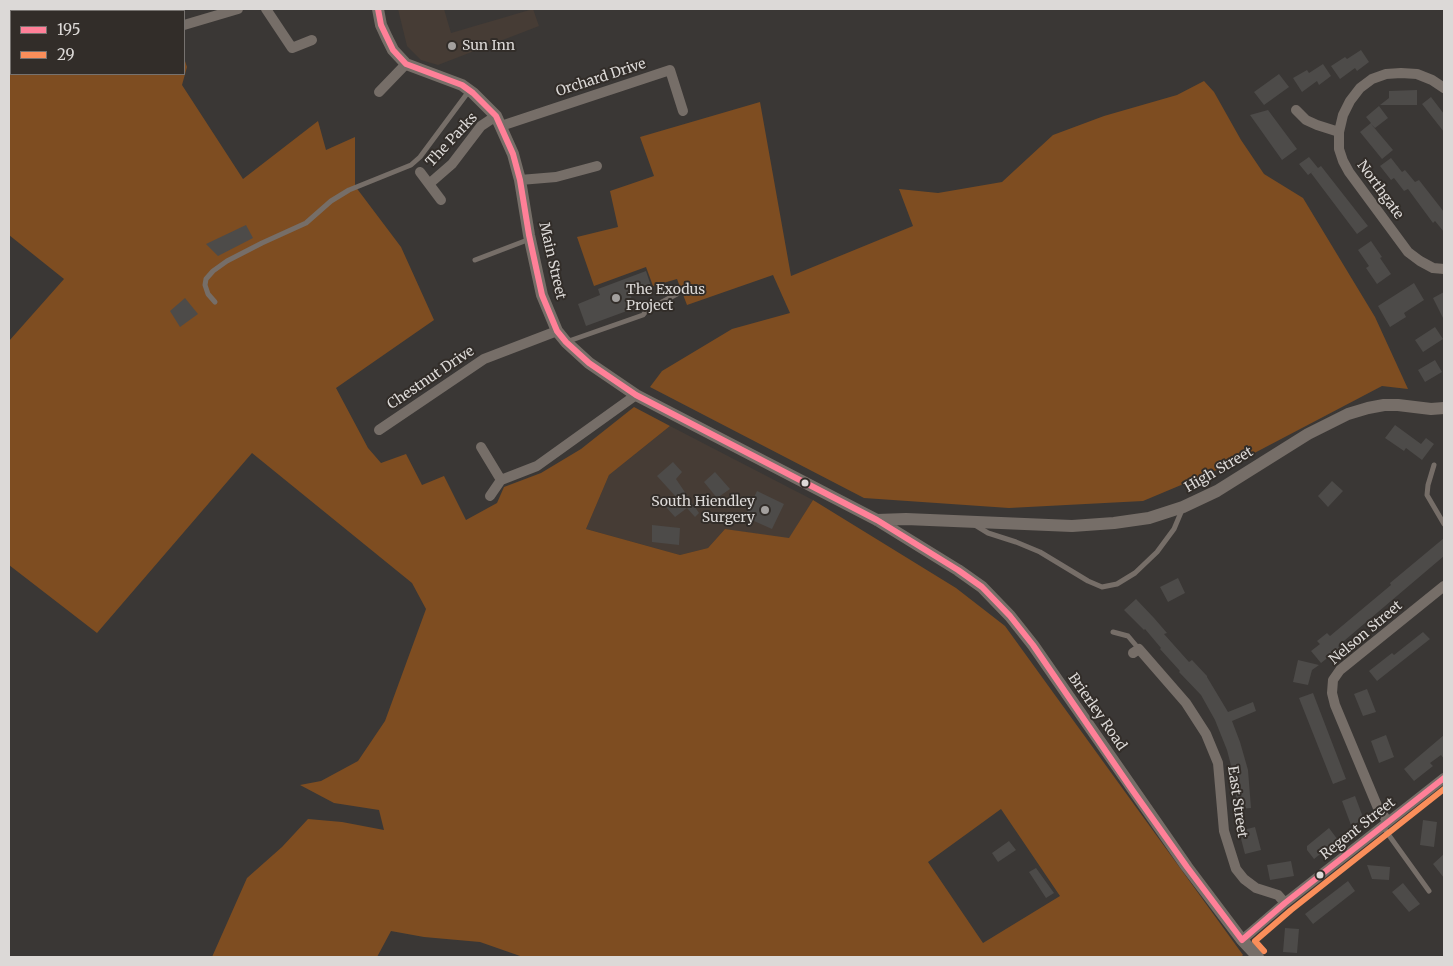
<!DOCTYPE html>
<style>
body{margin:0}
#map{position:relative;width:1453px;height:966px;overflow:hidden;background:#3a3735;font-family:Merriweather,serif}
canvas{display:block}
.frame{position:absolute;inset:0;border:10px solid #dcd9d7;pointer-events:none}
.legend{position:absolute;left:10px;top:10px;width:175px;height:65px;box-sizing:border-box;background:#322d29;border:1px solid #76726f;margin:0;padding:6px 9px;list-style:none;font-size:15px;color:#dcd9d7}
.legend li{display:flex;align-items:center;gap:10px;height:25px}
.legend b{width:25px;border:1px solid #76726f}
</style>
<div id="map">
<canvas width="1453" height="966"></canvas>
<div class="frame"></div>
<ul class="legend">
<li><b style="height:6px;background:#ff8098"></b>195</li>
<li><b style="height:6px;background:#fa8e5a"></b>29</li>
</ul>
</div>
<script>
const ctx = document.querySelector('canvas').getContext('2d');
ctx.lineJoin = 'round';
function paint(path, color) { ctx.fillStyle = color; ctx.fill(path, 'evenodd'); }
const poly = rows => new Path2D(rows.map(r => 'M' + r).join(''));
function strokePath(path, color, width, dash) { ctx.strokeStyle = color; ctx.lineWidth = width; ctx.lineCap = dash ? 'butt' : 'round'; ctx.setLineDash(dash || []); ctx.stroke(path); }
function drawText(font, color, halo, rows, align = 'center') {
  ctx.font = font + ' Merriweather,serif'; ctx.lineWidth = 4; ctx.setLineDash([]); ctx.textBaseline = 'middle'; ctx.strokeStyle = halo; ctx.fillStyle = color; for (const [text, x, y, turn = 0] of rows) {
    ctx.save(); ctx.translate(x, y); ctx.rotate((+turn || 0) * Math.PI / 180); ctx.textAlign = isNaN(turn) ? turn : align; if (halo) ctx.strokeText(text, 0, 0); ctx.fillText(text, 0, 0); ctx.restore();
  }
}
const built = poly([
 [398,9,444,9,451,33,533,9,539,26,438,65,421,60,407,46],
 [670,426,813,500,789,539,725,529,708,548,680,555,586,529,609,475]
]);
const green = poly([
 [184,58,187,67,182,85,243,179,318,121,326,150,355,137,355,186,401,247,434,320,336,388,368,448,381,463,406,454,422,485,444,476,466,520,497,503,504,487,541,473,581,449,634,407,670,426,609,475,586,529,680,555,708,548,725,529,789,538,813,500,956,588,1005,626,1243,955,1241,957,523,957,480,942,424,937,391,931,377,957,212,957,247,878,282,847,308,819,342,822,384,830,379,810,334,803,300,785,321,781,358,761,385,721,426,609,412,583,252,453,97,633,9,565,9,341,64,279,9,235,9,66,11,65,11,74,184,74],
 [1001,809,1060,896,983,943,928,862],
 [1204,81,1214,92,1241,140,1264,174,1303,198,1375,317,1408,389,1382,386,1243,459,1143,501,1009,508,864,498,650,387,662,371,732,329,790,313,773,275,687,305,677,279,653,286,646,267,594,286,577,237,618,227,610,191,654,176,640,137,760,102,791,276,913,226,899,189,938,193,1002,182,1053,135,1104,116,1177,95]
]);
const building = poly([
 [1361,50,1369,62,1357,71,1355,68,1340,79,1331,66,1345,57,1347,59],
 [1323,64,1331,76,1319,85,1317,81,1302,92,1293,78,1307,70,1309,73],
 [1279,74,1289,87,1264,105,1254,92],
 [1417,90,1417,105,1380,105,1389,98,1389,91],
 [1431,97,1444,114,1444,132,1422,104],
 [1379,106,1388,118,1375,128,1371,124,1393,150,1382,159,1360,132,1371,123,1366,117],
 [1268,110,1297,149,1282,160,1250,115],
 [1309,157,1318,168,1321,166,1368,226,1357,234,1311,173,1315,170,1308,175,1299,164],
 [1391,158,1402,172,1405,170,1415,182,1419,180,1444,212,1444,232,1435,221,1433,223,1408,189,1404,191,1394,178,1391,180,1380,166],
 [246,225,253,238,218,256,206,244],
 [1371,241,1382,257,1380,258,1391,274,1377,284,1366,268,1369,266,1358,250],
 [646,271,651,286,630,294,635,308,586,326,578,304,600,295,598,289],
 [1414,283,1424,300,1404,313,1406,317,1390,327,1378,306],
 [1444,292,1444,320,1433,298],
 [185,298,198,314,180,327,170,311],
 [1435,327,1443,339,1423,352,1415,340],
 [1435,360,1442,372,1425,382,1418,370],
 [1395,425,1421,444,1426,438,1434,444,1422,460,1406,448,1404,451,1385,438],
 [673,462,682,472,676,479,699,513,695,517,687,508,675,517,666,507,677,498,657,476],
 [715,472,730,489,717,498,704,482],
 [1332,481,1343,491,1328,507,1318,496],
 [757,491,784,504,772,529,745,517],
 [652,525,680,528,679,545,652,542],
 [1444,538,1444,556,1338,646,1340,648,1321,663,1311,651,1320,644,1317,641,1327,633,1330,636,1391,585,1390,583],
 [1178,578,1185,593,1168,602,1160,587],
 [1136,599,1154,618,1167,633,1164,634,1189,662,1192,660,1207,676,1207,677,1228,712,1253,702,1256,711,1232,721,1240,742,1248,770,1251,808,1237,809,1235,781,1227,750,1215,720,1201,695,1179,672,1180,671,1160,649,1161,648,1145,629,1144,630,1124,610],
 [1423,632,1430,639,1377,681,1369,671,1392,653,1394,655],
 [1298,660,1319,665,1312,670,1308,685,1293,682],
 [1367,689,1376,712,1363,716,1354,694],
 [1313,693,1346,779,1333,784,1299,698],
 [1386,735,1394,757,1379,763,1371,741],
 [1444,735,1444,759,1441,755,1430,763,1433,766,1414,781,1404,769],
 [1355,796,1364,820,1351,825,1342,801],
 [1423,820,1437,822,1434,847,1420,845],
 [1255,827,1261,850,1245,854,1239,831],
 [1329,828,1338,840,1314,859,1307,850,1307,846],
 [1009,841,1016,850,998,862,992,853],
 [1444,854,1444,878,1433,864],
 [1291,861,1294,876,1270,880,1267,865],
 [1367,865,1390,867,1389,880,1372,879],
 [1036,868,1054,893,1046,898,1029,872],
 [1348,881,1355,891,1313,924,1305,914],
 [1403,883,1420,904,1409,912,1392,892],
 [1285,928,1299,929,1297,953,1283,952]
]);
const service = poly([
 [475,260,530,239],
 [215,302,208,294,205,285,206,279,213,271,227,261,262,243,306,223,331,201,349,190,411,165,420,157,469,91],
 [566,342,643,315,647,310,677,294],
 [1434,465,1428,485,1427,495,1444,524],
 [975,525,988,533,1016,542,1040,552,1088,581,1102,587,1117,584,1135,573,1157,552,1174,529,1182,510],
 [1113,632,1128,636,1139,649],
 [1383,827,1429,891]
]);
const minor = poly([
 [266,9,292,48,312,40],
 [184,25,238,9],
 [1444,88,1432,80,1417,74,1401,73,1386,74,1372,79,1360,88,1350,101,1343,115,1339,132,1339,149,1343,161,1349,172,1408,252,1420,261,1433,268,1444,269],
 [379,92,406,64],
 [1296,110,1306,120,1317,125,1339,132],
 [501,126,670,70,683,111],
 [420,172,441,200],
 [520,180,556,177,597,166],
 [429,184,452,164,481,126,496,116],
 [379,430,484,359,557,331],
 [481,447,501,480,490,496],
 [501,480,537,466,636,395],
 [1133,653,1139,649,1146,657,1186,703,1206,734,1218,763,1224,831,1236,869,1244,879,1256,888,1278,895,1285,903],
 [1388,822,1378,808,1335,705,1332,693,1333,680,1340,670,1444,586],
 [1242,940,1285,903,1444,778]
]);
const tertiary = poly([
 [378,9,381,25,387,38,393,50,406,64,462,85,473,93,496,116,513,154,520,180,529,235,542,295,557,331,566,342,589,363,636,395,877,520,958,570,982,587,1010,616,1033,645,1187,867,1242,940,1258,957],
 [121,11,124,9],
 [9,53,11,53],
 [877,520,906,519,1072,526,1114,523,1149,518,1183,507,1217,491,1308,434,1348,414,1368,408,1384,405,1398,405,1431,409,1444,408]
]);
const bus1 = poly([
 [378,9,381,25,393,50,406,64,462,85,473,93,496,116,513,154,520,180,529,235,542,295,557,331,566,342,589,363,636,395,877,520,958,570,982,587,1010,616,1033,645,1133,791,1187,867,1242,940,1285,903,1444,778]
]);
const bus2 = poly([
 [1264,951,1255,941,1291,910,1444,789]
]);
const markers = [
 [452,46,5,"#a3a09e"],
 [616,298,5,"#a3a09e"],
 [805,483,4.5,"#dcd9d7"],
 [765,510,5,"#a3a09e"],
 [1320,875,4.5,"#dcd9d7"]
];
const poiNames = [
 ["Sun Inn",462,46],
 ["The Exodus",626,290],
 ["Project",626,306],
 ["South Hiendley",755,502,"right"],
 ["Surgery",755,518,"right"]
];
const streetNames = [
 ["Orchard Drive",601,78,-18],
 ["The Parks",452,140,-47],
 ["Northgate",1380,190,54],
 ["Main Street",552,261,77],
 ["Chestnut Drive",431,378,-34],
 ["High Street",1219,470,-30],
 ["Nelson Street",1366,633,-40],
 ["Brierley Road",1097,712,55],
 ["East Street",1237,802,82],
 ["Regent Street",1358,829,-38]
];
paint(built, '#463c35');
paint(green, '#7e4d21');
paint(building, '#4d4b49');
strokePath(service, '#766e68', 5);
strokePath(minor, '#766e68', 10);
strokePath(tertiary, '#766e68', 12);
strokePath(bus1, '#ff8098', 6);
strokePath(bus2, '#fa8e5a', 6);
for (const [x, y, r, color] of markers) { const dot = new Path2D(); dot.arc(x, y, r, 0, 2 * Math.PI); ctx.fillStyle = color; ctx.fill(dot); strokePath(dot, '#322d29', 2); }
drawText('14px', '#dcd9d7', '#322d29', poiNames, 'left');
drawText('14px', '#dcd9d7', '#322d29', streetNames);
</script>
